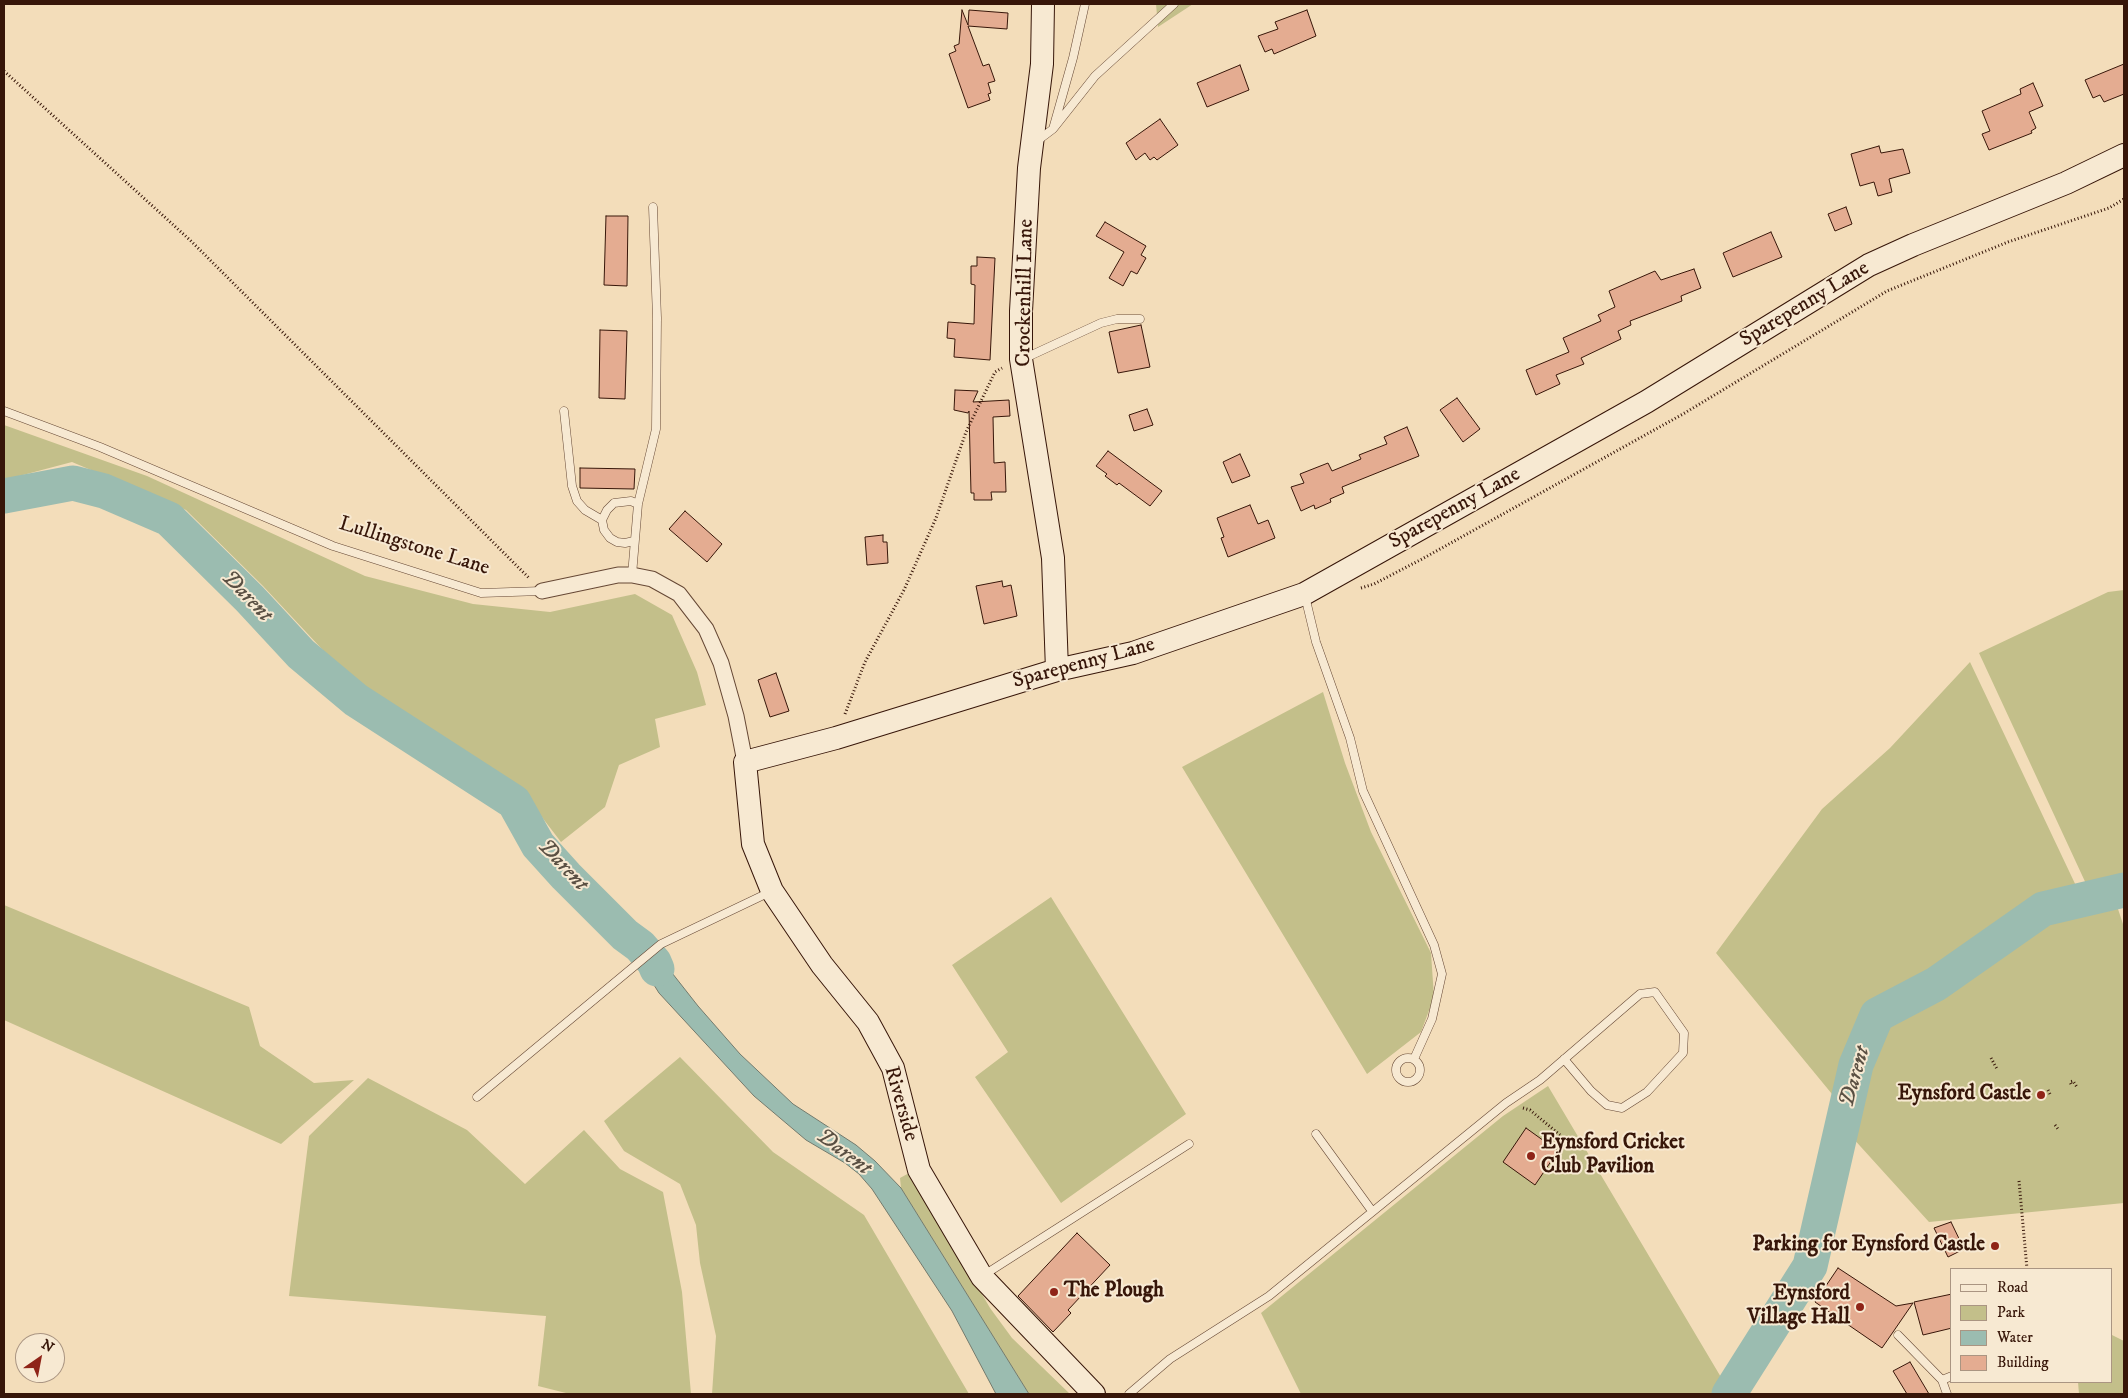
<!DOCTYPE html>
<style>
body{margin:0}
#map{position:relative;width:2128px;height:1398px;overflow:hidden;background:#f3ddba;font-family:"IM FELL DW Pica",serif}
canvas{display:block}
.frame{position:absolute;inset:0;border:5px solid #371609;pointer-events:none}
.legend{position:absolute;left:1950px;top:1268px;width:162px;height:115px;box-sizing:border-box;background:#f7e9d2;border:1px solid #aa9582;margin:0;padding:6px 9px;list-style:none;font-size:15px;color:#371609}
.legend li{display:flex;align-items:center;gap:10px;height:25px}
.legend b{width:25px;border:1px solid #aa9582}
.north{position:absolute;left:15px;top:1333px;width:50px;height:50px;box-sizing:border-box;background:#f7e9d2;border:1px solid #aa9582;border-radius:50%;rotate:33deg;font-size:14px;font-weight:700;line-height:20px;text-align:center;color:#371609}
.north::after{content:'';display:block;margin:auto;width:18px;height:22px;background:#8f2418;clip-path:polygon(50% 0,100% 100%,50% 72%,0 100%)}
</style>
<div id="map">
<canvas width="2128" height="1398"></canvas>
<div class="frame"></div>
<ul class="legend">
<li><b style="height:6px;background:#f7e9d2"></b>Road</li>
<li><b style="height:14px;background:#c3bf8a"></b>Park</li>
<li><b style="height:14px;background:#9bbcb0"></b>Water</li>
<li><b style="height:14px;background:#e4ac91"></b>Building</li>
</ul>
<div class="north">N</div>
</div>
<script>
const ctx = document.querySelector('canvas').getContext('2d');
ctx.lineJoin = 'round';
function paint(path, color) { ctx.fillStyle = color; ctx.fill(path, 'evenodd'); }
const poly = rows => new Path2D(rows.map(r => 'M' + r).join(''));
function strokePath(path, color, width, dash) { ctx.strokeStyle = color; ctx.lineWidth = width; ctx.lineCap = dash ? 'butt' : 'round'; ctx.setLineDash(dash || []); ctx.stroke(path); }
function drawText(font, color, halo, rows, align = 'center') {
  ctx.font = font + ' "IM FELL DW Pica",serif'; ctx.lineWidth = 4; ctx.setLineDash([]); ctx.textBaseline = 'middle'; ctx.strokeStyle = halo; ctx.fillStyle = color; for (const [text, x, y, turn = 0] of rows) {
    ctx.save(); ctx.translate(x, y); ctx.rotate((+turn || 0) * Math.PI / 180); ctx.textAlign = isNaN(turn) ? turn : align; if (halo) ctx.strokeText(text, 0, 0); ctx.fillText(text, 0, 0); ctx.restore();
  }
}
const green = poly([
 [1156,4,1193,4,1158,27],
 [4,425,147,476,365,576,473,604,550,612,635,594,672,615,697,672,706,705,655,719,660,747,619,765,605,807,561,842,518,786,363,693,263,586,186,510,72,462,4,480],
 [2124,590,2124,880,2088,888,1979,653,2108,592],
 [1970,662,2078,890,2042,898,1928,980,1874,1007,1849,1064,1841,1105,1716,953,1822,809,1890,748],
 [1323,692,1345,763,1371,832,1431,953,1434,997,1421,1032,1367,1074,1182,767],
 [1051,897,1186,1114,1061,1203,975,1077,1008,1052,952,965],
 [2115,900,2124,927,2124,1203,1929,1222,1851,1136,1865,1063,1884,1019,1942,990,2048,915],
 [4,905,249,1007,260,1046,314,1083,354,1080,281,1144,4,1020],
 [680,1057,773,1152,864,1215,969,1394,712,1394,716,1336,700,1263,696,1225,680,1184,624,1151,604,1121],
 [368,1078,467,1130,525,1184,584,1130,620,1169,663,1192,682,1292,691,1394,570,1394,538,1386,546,1316,289,1296,309,1136],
 [1548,1086,1728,1389,1724,1394,1301,1394,1261,1313,1503,1116],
 [911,1172,990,1308,1012,1338,1070,1394,1029,1394,901,1188,900,1178],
 [2112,1335,2124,1341,2124,1394,2079,1394,2078,1382,2112,1382]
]);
const water = poly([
 [633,929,660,951,665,964,698,1006,740,1054,793,1104,856,1145,875,1161,901,1188,1029,1394,996,1394,952,1311,872,1189,859,1174,845,1163,806,1140,754,1096,659,993,649,977,646,965,637,954,619,939,633,929]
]);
const river = poly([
 [4,496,73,483,104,491,169,519,250,599,301,654,356,700,514,802,538,845,566,876,625,935,640,946,654,962,657,969],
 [1729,1394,1810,1266,1856,1065,1877,1015,1936,984,2043,909,2124,890]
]);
const building = poly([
 [962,10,968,25,969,10,1008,13,1007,29,968,26,983,66,989,64,995,81,988,83,991,93,988,94,990,100,968,108,949,54,956,51,954,46,959,44,962,10],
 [1307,10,1316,36,1274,54,1272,49,1265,52,1258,36,1278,29,1275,22,1307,10],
 [2124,64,2124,94,2104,102,2100,95,2093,98,2085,80,2124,64],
 [1240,65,1249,90,1207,107,1197,83,1240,65],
 [2033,83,2043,106,2029,112,2036,128,2031,131,2032,133,1989,150,1982,134,1990,131,1982,111,2021,94,2020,89,2033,83],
 [1160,119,1178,145,1157,160,1154,157,1150,160,1145,153,1136,160,1126,143,1160,119],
 [1879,146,1881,153,1903,149,1910,173,1889,179,1892,192,1878,196,1874,182,1860,186,1851,154,1879,146],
 [1846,207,1852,224,1835,231,1828,214,1846,207],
 [606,216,628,216,627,286,604,285,606,216],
 [1105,222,1146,246,1141,255,1146,258,1137,274,1131,271,1123,286,1109,278,1124,252,1096,236,1105,222],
 [1771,232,1782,257,1733,277,1723,253,1771,232],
 [977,257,995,258,990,360,954,357,955,339,947,338,948,322,974,324,975,285,971,284,971,266,977,266,977,257],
 [1694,269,1701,288,1681,296,1682,301,1630,321,1631,325,1618,331,1621,339,1581,358,1584,364,1556,375,1560,384,1536,395,1526,370,1569,352,1563,338,1601,321,1598,315,1615,307,1609,291,1655,271,1661,280,1694,269],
 [1141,325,1150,367,1118,373,1109,332,1141,325],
 [600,330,627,331,625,399,599,398,600,330],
 [955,390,978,391,973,402,1009,400,1010,416,993,417,994,463,1005,462,1006,492,991,492,992,500,974,500,974,493,971,493,969,411,968,413,954,410,955,390],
 [1457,398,1480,429,1463,442,1440,410,1457,398],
 [1147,409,1153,425,1134,431,1129,415,1147,409],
 [1407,427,1419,456,1342,487,1344,493,1330,499,1331,502,1315,509,1314,505,1301,511,1291,487,1304,483,1300,474,1328,463,1332,471,1361,459,1359,455,1387,444,1384,437,1407,427],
 [1108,451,1162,491,1150,506,1119,483,1117,485,1105,476,1107,474,1096,466,1108,451],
 [1240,454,1250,476,1232,483,1223,462,1240,454],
 [580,468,635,469,634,489,580,488,580,468],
 [1250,505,1258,524,1268,520,1275,538,1228,557,1221,538,1224,537,1217,518,1250,505],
 [685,511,722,544,707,562,669,529,685,511],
 [883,535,883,542,887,542,888,563,867,565,865,537,883,535],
 [1002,581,1003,587,1011,585,1017,616,984,624,976,586,1002,581],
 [776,673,789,711,770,717,758,680,776,673],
 [1526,1128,1558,1151,1535,1185,1503,1162,1526,1128],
 [1951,1222,1964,1249,1948,1257,1934,1228,1951,1222],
 [1077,1233,1110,1265,1068,1310,1071,1313,1053,1332,1018,1296,1077,1233],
 [1838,1268,1896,1306,1913,1303,1882,1348,1815,1302,1838,1268],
 [1952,1294,1952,1328,1923,1335,1914,1302,1952,1294],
 [1910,1362,1929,1394,1907,1394,1893,1371,1910,1362]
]);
const path = poly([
 [4,71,191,241,529,578],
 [1361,588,1374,584,1422,559,1683,414,1887,291,2008,242,2109,208,2124,199],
 [845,714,865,662,904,590,936,518,966,432,995,372,1002,368],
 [1991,1058,1997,1069],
 [2071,1084,2070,1082,2073,1081,2077,1087],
 [2048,1090,2050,1094],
 [1523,1108,1530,1110,1560,1135],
 [2055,1125,2058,1129],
 [2019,1181,2027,1269]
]);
const lane = poly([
 [1053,129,1095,76,1174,4],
 [1037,141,1053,129,1073,58,1085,4],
 [1023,359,1101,323,1117,319,1140,319],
 [4,411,100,447,333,546,481,593,542,591],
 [564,411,572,486,577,501,585,510,602,520],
 [634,541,625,543,617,542,610,538,604,530,602,520,607,510,614,503,631,501,638,504],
 [632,575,638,504,656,429,657,318,653,207],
 [1305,596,1316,642,1350,738,1363,791,1434,945,1442,974,1432,1019,1414,1059],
 '1396 1070a12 12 0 1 1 24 0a12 12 0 1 1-24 0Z',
 [477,1097,661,944,770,892],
 [1316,1134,1372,1211],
 [984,1275,1189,1144],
 [1898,1335,1942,1380],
 [1129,1394,1170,1359,1269,1296,1506,1103,1540,1080,1640,994,1655,992,1684,1033,1683,1053,1647,1092,1622,1108,1607,1105,1591,1091,1564,1059],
 [1947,1394,1942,1380,1952,1376]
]);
const street = poly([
 [542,591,618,575,632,575,652,579,679,594,706,629,721,663,736,716,745,762]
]);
const secondary = poly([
 [1043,4,1042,64,1029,168,1021,311,1021,359,1053,558,1057,670],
 [1094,1394,982,1277,919,1170,893,1068,868,1022,822,965,772,891,753,844,745,762,836,738,1057,670,1133,653,1304,594,1646,402,1869,265,1913,245,2066,183,2124,155]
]);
const markers = [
 [2041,1095,5,"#8f2418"],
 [1531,1156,5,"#8f2418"],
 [1995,1246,5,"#8f2418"],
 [1054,1292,5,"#8f2418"],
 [1860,1307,5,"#8f2418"]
];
const streetNames = [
 ["Crockenhill Lane",1026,293,-89],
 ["Sparepenny Lane",1805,305,-31],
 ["Sparepenny Lane",1455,509,-29],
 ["Lullingstone Lane",414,547,17],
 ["Sparepenny Lane",1084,664,-15],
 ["Riverside",900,1104,74]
];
const poiNames = [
 ["Eynsford Castle",2031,1095],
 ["Eynsford Cricket",1541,1144,"left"],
 ["Club Pavilion",1541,1168,"left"],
 ["Parking for Eynsford Castle",1985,1246],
 ["The Plough",1064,1292,"left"],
 ["Eynsford",1850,1295],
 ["Village Hall",1850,1319]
];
const waterNames = [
 ["Darent",246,597,46],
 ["Darent",562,866,47],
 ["Darent",1856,1077,-74],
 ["Darent",843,1153,37]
];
paint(green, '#c3bf8a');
paint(water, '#9bbcb0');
strokePath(water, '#737a6d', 1);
strokePath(river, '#9bbcb0', 35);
paint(building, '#e4ac91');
strokePath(building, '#371609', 1);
strokePath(lane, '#664835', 9);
strokePath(street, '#664835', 17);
strokePath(secondary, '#371609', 24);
strokePath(path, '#371609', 3, [1, 2.5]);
strokePath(lane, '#f7e9d2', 8);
strokePath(street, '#f7e9d2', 15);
strokePath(secondary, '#f7e9d2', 22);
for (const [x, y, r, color] of markers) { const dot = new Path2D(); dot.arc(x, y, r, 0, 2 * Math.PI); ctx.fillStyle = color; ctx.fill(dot); strokePath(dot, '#f7e9d2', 2); }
drawText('21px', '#371609', '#f7e9d2', streetNames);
drawText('bold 21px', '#371609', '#f7e9d2', poiNames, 'right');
drawText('italic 22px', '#5a5043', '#f7e9d2', waterNames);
</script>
